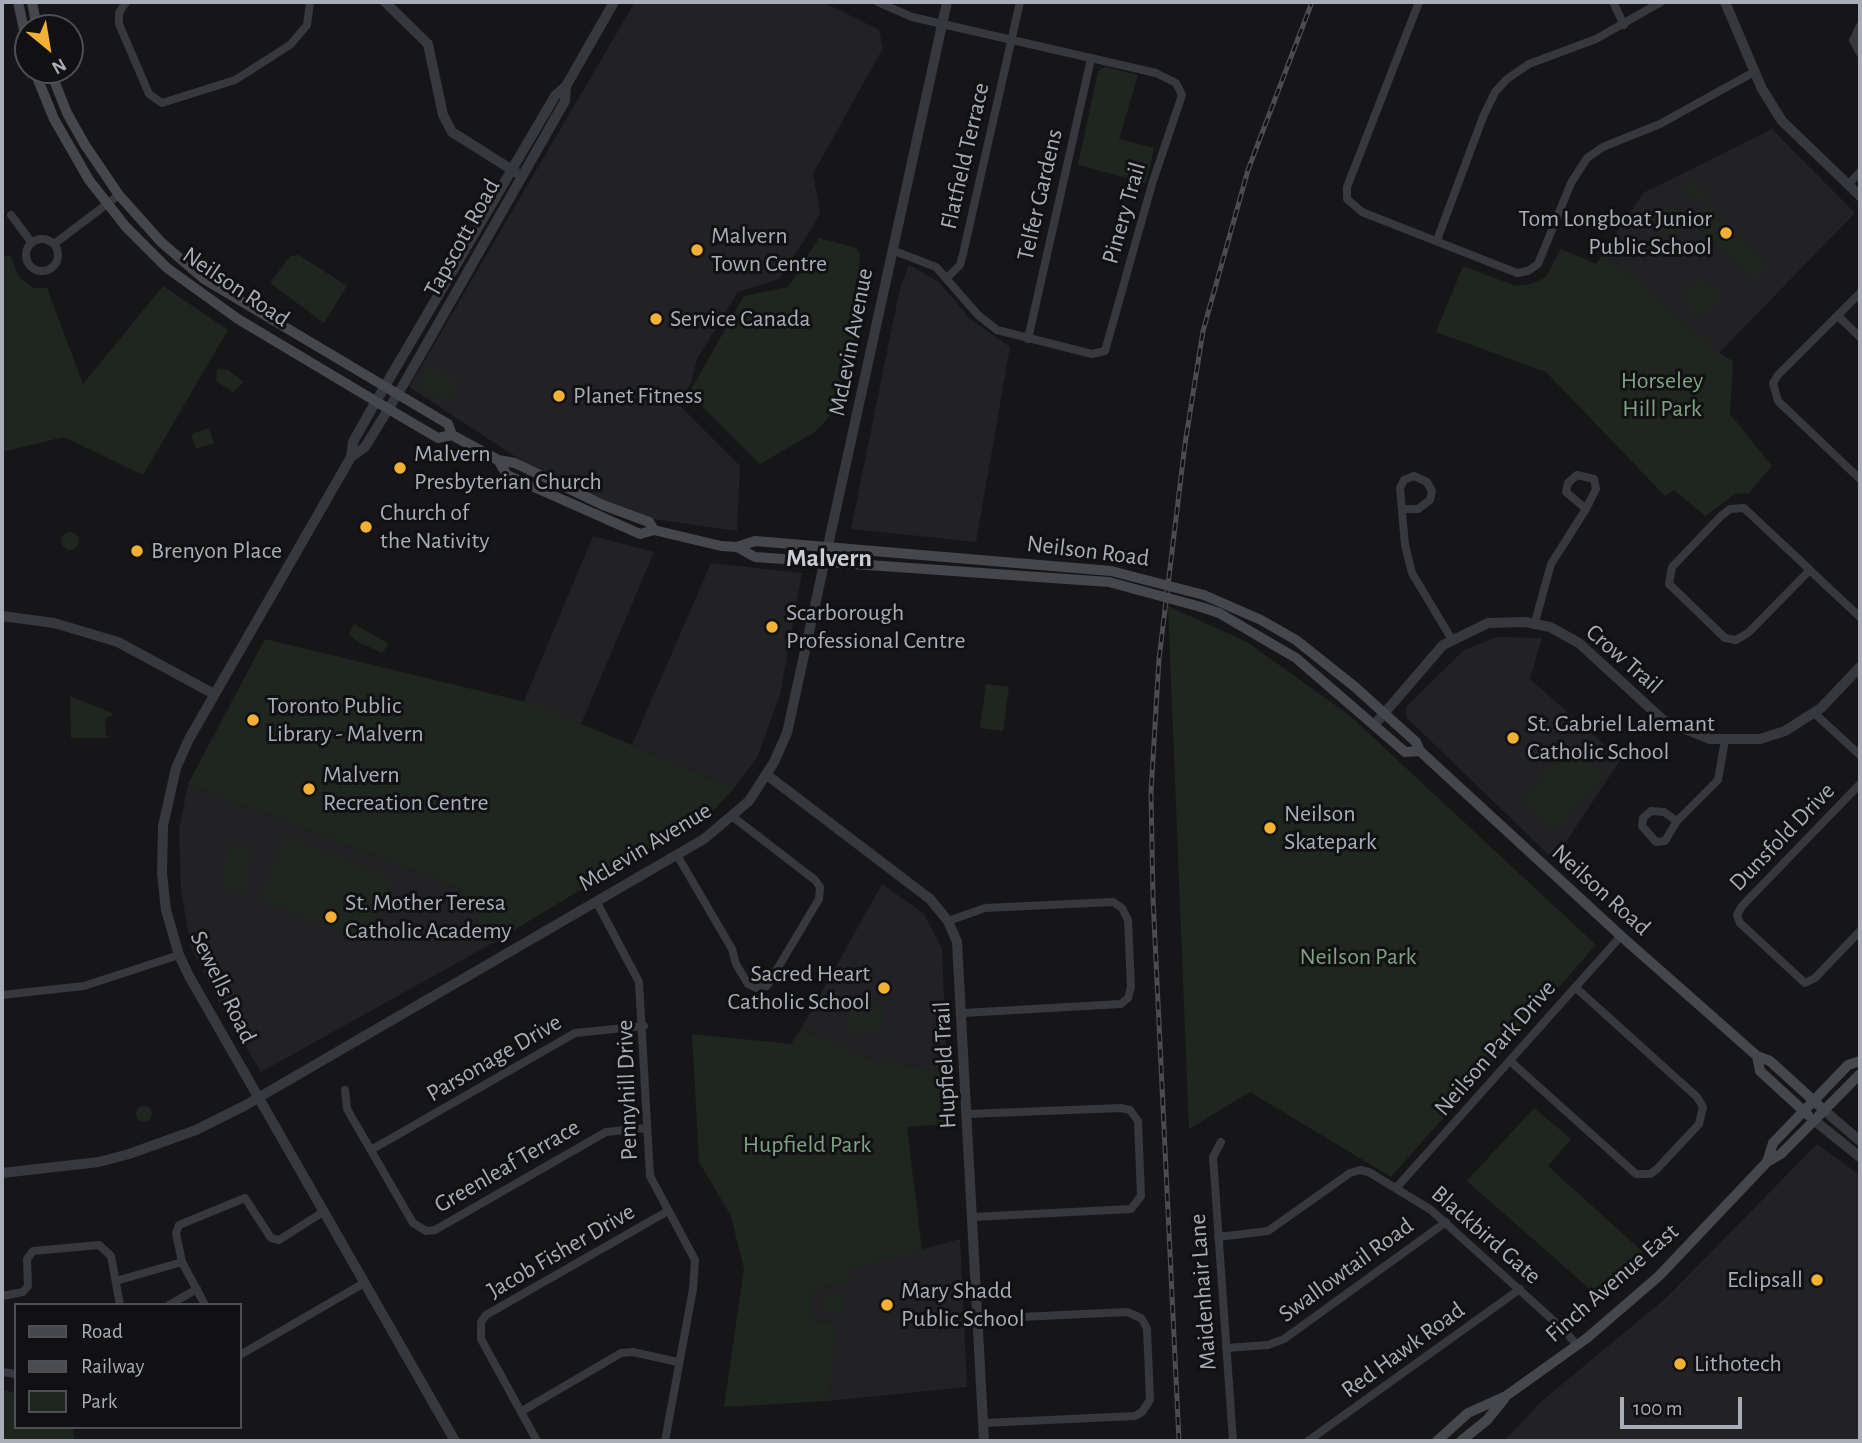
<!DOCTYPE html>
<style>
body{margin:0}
#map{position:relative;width:1862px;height:1443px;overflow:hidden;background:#161618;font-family:"Alegreya Sans",sans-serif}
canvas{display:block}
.frame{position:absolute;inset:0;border:4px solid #a8adb8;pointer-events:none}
.legend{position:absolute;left:14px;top:1303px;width:228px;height:126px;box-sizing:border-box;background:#111113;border:2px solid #4d4f55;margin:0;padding:9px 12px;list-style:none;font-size:21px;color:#a8adb8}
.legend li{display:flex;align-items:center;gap:14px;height:35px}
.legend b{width:35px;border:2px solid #4d4f55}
.north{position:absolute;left:14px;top:14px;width:70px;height:70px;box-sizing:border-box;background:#111113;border:2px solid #4d4f55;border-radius:50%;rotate:150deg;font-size:19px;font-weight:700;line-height:28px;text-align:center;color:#a8adb8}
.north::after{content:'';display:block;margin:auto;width:24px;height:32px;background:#f2b134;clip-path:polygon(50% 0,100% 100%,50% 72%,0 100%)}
.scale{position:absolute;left:1620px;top:1397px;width:122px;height:32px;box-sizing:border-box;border:4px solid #a8adb8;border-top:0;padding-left:9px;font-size:21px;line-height:24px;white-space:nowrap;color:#a8adb8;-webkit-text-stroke:5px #111113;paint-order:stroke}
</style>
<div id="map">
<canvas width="1862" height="1443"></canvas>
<div class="frame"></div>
<ul class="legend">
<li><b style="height:9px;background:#45474d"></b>Road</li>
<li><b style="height:9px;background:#4a4c52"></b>Railway</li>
<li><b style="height:19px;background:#1e261f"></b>Park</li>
</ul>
<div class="north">N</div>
<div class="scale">100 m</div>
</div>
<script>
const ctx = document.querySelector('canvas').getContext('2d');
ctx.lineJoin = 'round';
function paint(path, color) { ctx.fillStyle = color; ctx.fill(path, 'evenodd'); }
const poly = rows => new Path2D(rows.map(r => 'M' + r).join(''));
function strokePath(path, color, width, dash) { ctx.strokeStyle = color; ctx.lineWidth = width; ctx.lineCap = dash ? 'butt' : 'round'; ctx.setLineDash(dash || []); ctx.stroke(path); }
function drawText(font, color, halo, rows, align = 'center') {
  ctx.font = font + ' "Alegreya Sans",sans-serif'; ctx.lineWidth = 6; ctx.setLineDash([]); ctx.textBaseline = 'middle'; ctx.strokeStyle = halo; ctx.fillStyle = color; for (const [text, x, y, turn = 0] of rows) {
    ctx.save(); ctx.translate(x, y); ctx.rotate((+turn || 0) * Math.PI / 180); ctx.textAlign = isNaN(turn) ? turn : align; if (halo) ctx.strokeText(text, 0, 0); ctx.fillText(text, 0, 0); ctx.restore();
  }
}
const built = poly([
 [635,2,823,2,879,30,883,48,813,174,820,212,812,228,779,279,738,292,697,359,691,383,679,405,740,466,737,531,647,518,585,492,516,457,409,387],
 [1772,129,1855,213,1719,353,1604,252,1643,193],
 [909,265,939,282,970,319,1010,347,976,542,851,529,900,288],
 [593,536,654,552,581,724,524,701],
 [711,563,802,573,780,695,757,758,734,788,632,745],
 [1496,637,1542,638,1530,679,1621,759,1554,860,1407,718,1406,707,1464,650],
 [188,784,459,888,491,944,261,1072,225,1014,191,947,181,890,179,830],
 [882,884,923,913,942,948,947,1073,868,1058,801,1029],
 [1817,1144,1860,1175,1860,1441,1504,1441,1543,1400,1666,1298],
 [960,1239,967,1387,828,1401,836,1323,811,1320,810,1290,848,1282,850,1269]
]);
const green = poly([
 [1105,67,1138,75,1119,139,1154,148,1146,183,1078,165,1098,71],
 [1691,181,1708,192,1704,200,1685,192],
 [1669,204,1686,219,1683,229,1672,236,1659,233,1652,222],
 [1710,205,1716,210,1713,214,1769,265,1755,280,1697,226,1702,220,1699,217],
 [819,238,856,248,860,254,855,337,839,396,830,416,815,432,760,464,689,393,744,296,788,287],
 [1561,249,1596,264,1604,252,1719,353,1733,361,1730,414,1772,466,1749,493,1735,494,1705,516,1674,490,1665,496,1546,372,1436,332,1463,266,1516,286,1531,284,1546,277],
 [299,255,347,286,324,323,270,283,290,256],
 [2,256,10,256,20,278,33,288,47,288,83,384,163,286,228,330,143,475,64,437,2,452],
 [1700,280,1713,286,1721,296,1699,318,1689,308,1685,294,1690,284],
 [428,367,458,382,447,404,417,385],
 [217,369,228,370,244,382,233,392,216,381],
 [209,428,214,443,196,449,191,434],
 '61 541a9 9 0 1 1 18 0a9 9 0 1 1-18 0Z',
 [1168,606,1247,642,1349,715,1596,945,1391,1177,1250,1092,1189,1129],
 [354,624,389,644,382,653,358,642,349,634],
 [265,639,534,704,734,788,716,808,491,944,459,888,188,784],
 [986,684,1009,687,1003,731,980,728],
 [70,696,112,713,113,716,105,718,106,735,112,738,71,738],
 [1570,746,1604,777,1556,831,1521,800],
 [285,836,392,878,367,941,260,900],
 [228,844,249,846,245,890,224,888],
 [882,1004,885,1028,849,1033,850,1007],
 [801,1029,868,1058,947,1073,947,1124,907,1127,922,1250,850,1269,849,1282,810,1290,811,1320,837,1323,828,1401,724,1407,744,1269,731,1216,699,1162,692,1034,791,1044],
 '136 1114a8 8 0 1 1 16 0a8 8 0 1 1-16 0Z',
 [1534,1108,1571,1139,1548,1166,1643,1252,1609,1286,1593,1292,1467,1181],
 [843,1294,845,1312,822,1312,823,1296],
 [2,1390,16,1393,16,1427,73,1427,75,1441,2,1441]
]);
const minor = poly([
 [126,2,119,13,119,24,149,94,162,103,235,80,290,45,307,25,310,2],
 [878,2,912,17,1156,73,1176,83,1182,95,1152,184,1105,351,1092,354,997,330,978,315,936,267,892,250],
 [1419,2,1347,187,1347,199,1362,212,1517,273,1528,271,1538,264,1571,183,1587,158,1603,147,1660,124,1754,72],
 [1613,2,1624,25],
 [1860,26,1853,40,1860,53],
 [1848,185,1860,172],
 [11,215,32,243],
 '26 255a16 16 0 1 1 32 0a16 16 0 1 1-32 0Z',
 [1437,240,1483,117,1495,92,1507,79,1529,64,1596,39,1661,2],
 [54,244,119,195],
 [948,277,960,265,963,254,1020,2],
 [1860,293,1778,375,1773,383,1778,401,1860,479],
 [1838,316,1860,337],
 [1028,339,1091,59],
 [1404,509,1418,509,1430,500,1432,491,1427,482,1414,476,1404,480,1400,488,1405,545,1412,573,1451,638],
 [1810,570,1748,633,1736,640,1725,638,1669,584,1672,567,1721,516,1730,509,1744,508,1810,570,1815,575,1860,617],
 [1535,622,1551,564,1586,509,1596,489,1594,479,1577,475,1568,483,1566,492,1586,509],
 [1814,713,1860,755],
 [1860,784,1742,906,1737,915,1740,923,1805,983,1815,978,1860,931],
 [1677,821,1664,812,1651,811,1643,818,1642,826,1656,842,1665,841,1677,821,1718,780,1725,740],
 [677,855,732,949,736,964,748,984,756,988,767,986,819,899,820,887,815,880,733,817],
 [596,901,639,982,650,1176,695,1260,693,1289,665,1441],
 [948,921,985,908,1113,902,1122,908,1128,920,1131,987,1128,998,1121,1004,963,1013],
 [2,995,84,986,179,955],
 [1510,1061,1636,1174,1650,1174,1657,1169,1699,1124,1703,1107,1697,1097,1575,987],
 [345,1090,347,1109,413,1223,426,1231,435,1230,606,1132,647,1128],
 [968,1114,1121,1108,1130,1110,1138,1121,1141,1196,1131,1209,973,1217],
 [1221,1142,1213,1157,1233,1441],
 [371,1150,575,1033,644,1026],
 [1397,1187,1621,936],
 [1218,1237,1268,1231,1350,1173,1360,1170,1369,1172,1431,1210,1565,1331,1577,1345],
 [116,1281,182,1262],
 [2,1296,23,1292,28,1286,27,1259,33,1251,99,1245,111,1256,120,1305],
 [169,1305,197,1289],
 [205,1305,182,1262,176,1233,179,1225,245,1198,271,1238,279,1240,323,1212],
 [978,1319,1127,1312,1141,1318,1147,1328,1150,1400,1142,1412,1135,1416,984,1423],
 [1226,1348,1268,1345,1284,1339,1446,1222],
 [240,1355,364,1283],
 [2,1372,16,1374],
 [522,1411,621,1353,633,1352,678,1362],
 [537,1441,481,1339,481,1322,486,1315,668,1211],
 [1308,1441,1520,1289]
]);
const tertiary = poly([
 [385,2,428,44,443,115,452,132,517,173],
 [1725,2,1762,89,1782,121,1860,196],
 [351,457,353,442,371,410,555,96,566,86,614,2],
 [2,616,54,623,118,642,214,694],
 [1375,724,1443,645,1488,623,1525,622,1550,627,1579,643,1663,720,1710,739,1760,739,1785,731,1821,708,1860,667],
 [767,775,930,899,948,921,957,942,984,1441],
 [1825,1111,1860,1141],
 [1815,1121,1860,1157],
 [2,1173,99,1162,129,1154,196,1130,244,1106,704,839,749,801,774,762,787,733,947,2],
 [455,1441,189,976,179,955,166,910,162,874,163,826,176,768,189,739,351,457,365,447,405,382,565,101,566,86]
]);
const secondary = poly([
 [18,2,28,48],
 [32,2,37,28],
 [34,70,54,119,89,180,126,227,167,268,238,319,397,414,438,438,452,435],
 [50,70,67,113,85,145,119,195,161,242,204,279,448,424,452,435,498,460,515,463,603,505,649,522,654,530],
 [498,460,507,475,640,534,654,530,721,546,737,547,755,541,1111,571],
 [737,547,755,557,1109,582],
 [1204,595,1261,620,1296,640,1355,687,1416,742,1420,751,1621,936,1757,1056,1770,1061,1825,1111],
 [1201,607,1219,613,1296,658,1405,752,1420,751],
 [1757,1056,1760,1071,1808,1115],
 [1767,1162,1773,1143,1848,1065,1860,1061],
 [1437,1441,1468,1413,1506,1396,1587,1338,1659,1276,1767,1162,1781,1154,1860,1074],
 [1461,1441,1487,1420,1504,1399]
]);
const rail = poly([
 [1179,1441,1153,898,1151,792,1159,659,1185,444,1203,331,1248,170,1312,2]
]);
const secondaryBridge = poly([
 [1111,571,1204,595],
 [1109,582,1201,607]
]);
const markers = [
 [1726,233,7,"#f2b134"],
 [697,250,7,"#f2b134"],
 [656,319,7,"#f2b134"],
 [559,396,7,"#f2b134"],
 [400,468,7,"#f2b134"],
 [366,527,7,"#f2b134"],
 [137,551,7,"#f2b134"],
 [772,627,7,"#f2b134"],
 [253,720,7,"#f2b134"],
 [1513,738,7,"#f2b134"],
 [309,789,7,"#f2b134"],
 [1270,828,7,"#f2b134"],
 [331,917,7,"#f2b134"],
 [884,988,7,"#f2b134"],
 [1817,1280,7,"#f2b134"],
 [887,1305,7,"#f2b134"],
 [1680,1364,7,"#f2b134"]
];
const streetNames = [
 ["Flatfield Terrace",965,156,-77],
 ["Telfer Gardens",1040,195,-77],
 ["Pinery Trail",1124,213,-74],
 ["Tapscott Road",462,238,-61],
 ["Neilson Road",236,287,34],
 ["McLevin Avenue",851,342,-79],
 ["Neilson Road",1088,551,7],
 ["Crow Trail",1624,659,41],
 ["Dunsfold Drive",1782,837,-46],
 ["McLevin Avenue",645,847,-31],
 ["Neilson Road",1601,890,42],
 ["Sewells Road",223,987,64],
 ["Neilson Park Drive",1495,1048,-49],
 ["Parsonage Drive",494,1058,-30],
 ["Hupfield Trail",945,1065,-93],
 ["Pennyhill Drive",627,1090,-92],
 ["Greenleaf Terrace",507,1166,-30],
 ["Blackbird Gate",1486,1235,41],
 ["Jacob Fisher Drive",561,1251,-30],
 ["Swallowtail Road",1346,1270,-36],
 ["Finch Avenue East",1612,1283,-41],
 ["Maidenhair Lane",1203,1292,-94],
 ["Red Hawk Road",1403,1350,-36]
];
const poiNames = [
 ["Tom Longboat Junior",1712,219,"right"],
 ["Public School",1712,247,"right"],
 ["Malvern",711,236],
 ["Town Centre",711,264],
 ["Service Canada",670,319],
 ["Planet Fitness",573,396],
 ["Malvern",414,454],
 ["Presbyterian Church",414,482],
 ["Church of",380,513],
 ["the Nativity",380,541],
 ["Brenyon Place",151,551],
 ["Scarborough",786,613],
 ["Professional Centre",786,641],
 ["Toronto Public",267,706],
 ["Library - Malvern",267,734],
 ["St. Gabriel Lalemant",1527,724],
 ["Catholic School",1527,752],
 ["Malvern",323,775],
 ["Recreation Centre",323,803],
 ["Neilson",1284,814],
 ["Skatepark",1284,842],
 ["St. Mother Teresa",345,903],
 ["Catholic Academy",345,931],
 ["Sacred Heart",870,974,"right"],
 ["Catholic School",870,1002,"right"],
 ["Eclipsall",1803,1280,"right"],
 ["Mary Shadd",901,1291],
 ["Public School",901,1319],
 ["Lithotech",1694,1364]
];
const parkNames = [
 ["Horseley",1662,381],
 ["Hill Park",1662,409],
 ["Neilson Park",1358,957],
 ["Hupfield Park",807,1145]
];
const neighbourhoodNames = [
 ["Malvern",829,558]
];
paint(built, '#222225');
paint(green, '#1e261f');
strokePath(minor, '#37383d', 8);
strokePath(tertiary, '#37383d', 10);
strokePath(secondary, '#45474d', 10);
strokePath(rail, '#4a4c52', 5);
strokePath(rail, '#111113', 2.5, [8]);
strokePath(secondaryBridge, '#45474d', 10);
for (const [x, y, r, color] of markers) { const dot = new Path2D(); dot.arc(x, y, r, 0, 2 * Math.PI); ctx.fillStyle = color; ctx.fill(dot); strokePath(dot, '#111113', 2.5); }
drawText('24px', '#a8adb8', '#111113', streetNames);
drawText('24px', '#a8adb8', '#111113', poiNames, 'left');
drawText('24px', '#7fa381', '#111113', parkNames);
drawText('bold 26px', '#c9ccd4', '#111113', neighbourhoodNames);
</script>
